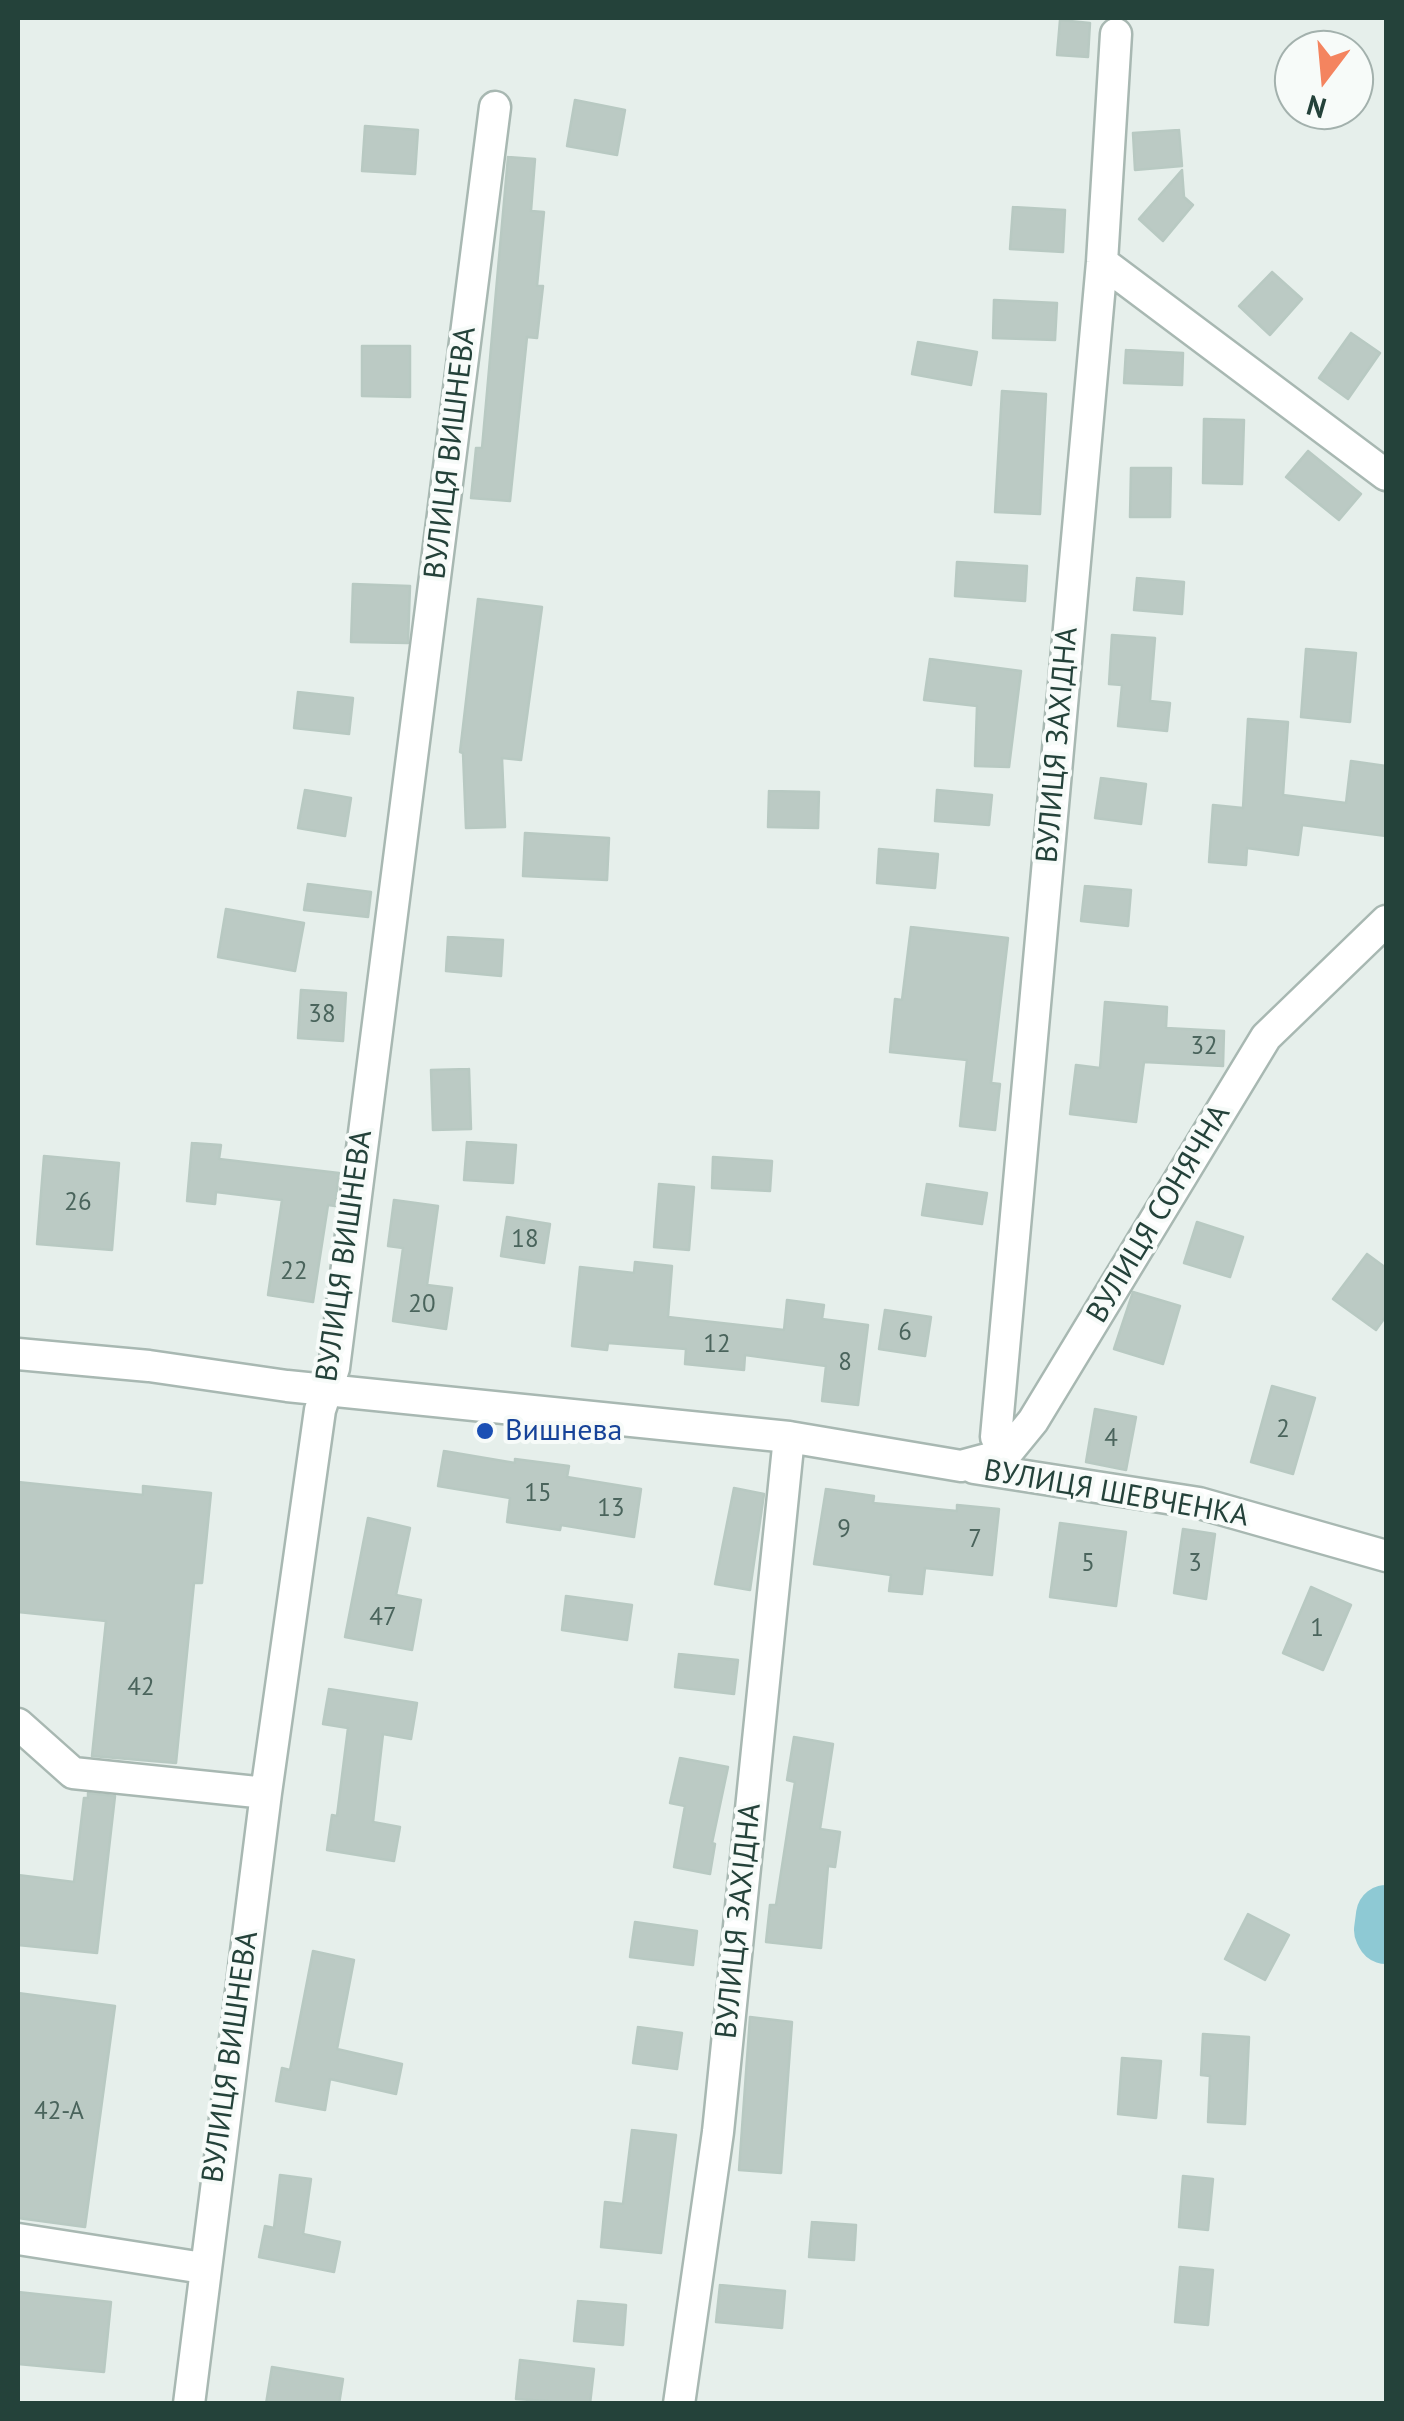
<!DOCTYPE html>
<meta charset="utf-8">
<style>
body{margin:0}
#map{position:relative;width:1404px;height:2421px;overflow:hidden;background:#e6efeb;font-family:"PT Sans",sans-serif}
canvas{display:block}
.frame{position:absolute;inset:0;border:20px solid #24423a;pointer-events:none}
.north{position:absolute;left:1274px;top:30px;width:100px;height:100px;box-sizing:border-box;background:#f7fbf9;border:2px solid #a3b1ad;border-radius:50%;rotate:196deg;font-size:28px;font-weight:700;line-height:40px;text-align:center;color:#24423a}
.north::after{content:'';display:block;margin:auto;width:35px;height:45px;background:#f4845f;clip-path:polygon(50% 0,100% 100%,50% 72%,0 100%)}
</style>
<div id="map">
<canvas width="1404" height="2421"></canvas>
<div class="frame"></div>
<div class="north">N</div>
</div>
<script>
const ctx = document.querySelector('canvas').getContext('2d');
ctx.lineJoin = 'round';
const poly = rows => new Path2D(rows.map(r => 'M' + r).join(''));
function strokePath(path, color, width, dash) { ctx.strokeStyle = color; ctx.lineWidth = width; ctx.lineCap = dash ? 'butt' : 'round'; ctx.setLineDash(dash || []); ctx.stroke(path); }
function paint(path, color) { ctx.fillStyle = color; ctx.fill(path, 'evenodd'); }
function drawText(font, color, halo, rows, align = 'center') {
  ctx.font = font + ' "PT Sans",sans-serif'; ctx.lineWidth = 8; ctx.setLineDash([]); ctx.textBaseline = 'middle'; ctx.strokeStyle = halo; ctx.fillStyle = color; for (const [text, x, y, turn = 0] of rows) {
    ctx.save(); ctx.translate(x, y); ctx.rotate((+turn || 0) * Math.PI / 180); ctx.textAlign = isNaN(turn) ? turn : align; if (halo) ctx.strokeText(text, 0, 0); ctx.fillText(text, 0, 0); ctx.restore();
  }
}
const river = poly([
 [1386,1915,1384,1930,1386,1934]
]);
const building = poly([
 [1060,20,1090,23,1088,57,1057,55,1060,20],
 [575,100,625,110,617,155,567,146,575,100],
 [365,126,418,130,415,174,362,171,365,126],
 [1179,130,1182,166,1135,170,1133,133,1179,130],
 [508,157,535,159,531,211,544,212,537,286,543,286,537,338,527,337,510,501,471,498,476,448,482,448,508,157],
 [1182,170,1184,197,1193,205,1163,241,1139,219,1182,170],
 [1013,207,1065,210,1063,252,1010,249,1013,207],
 [1272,272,1302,299,1270,335,1239,306,1272,272],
 [994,300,1057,303,1055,340,993,338,994,300],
 [1351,333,1380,353,1348,399,1319,378,1351,333],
 [918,342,977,352,971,385,912,374,918,342],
 [362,346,410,346,410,397,362,396,362,346],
 [1126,350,1183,353,1182,385,1124,383,1126,350],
 [1002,391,1046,394,1040,514,995,512,1002,391],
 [1204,419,1244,420,1242,484,1203,483,1204,419],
 [1308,451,1361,494,1339,520,1286,477,1308,451],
 [1131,468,1171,468,1170,517,1130,517,1131,468],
 [957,562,1027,566,1025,601,955,596,957,562],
 [1137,578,1184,582,1182,614,1134,610,1137,578],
 [353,584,410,586,408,643,351,642,353,584],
 [478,599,542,607,521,760,502,758,505,827,466,828,463,753,460,752,478,599],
 [1112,635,1155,638,1150,701,1170,703,1167,731,1118,726,1122,685,1109,684,1112,635],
 [1306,649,1356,653,1350,722,1301,717,1306,649],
 [930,659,1021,671,1009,767,975,766,977,706,924,700,930,659],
 [298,692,353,698,349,734,294,728,298,692],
 [1248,719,1288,722,1283,795,1346,803,1351,761,1386,766,1386,836,1302,825,1298,855,1247,848,1246,865,1209,862,1213,805,1243,808,1248,719],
 [1101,778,1146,784,1141,824,1095,818,1101,778],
 [305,790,351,798,345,836,298,828,305,790],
 [937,790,992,795,989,825,935,821,937,790],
 [769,791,819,792,818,828,768,827,769,791],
 [525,833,609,838,607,880,523,876,525,833],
 [879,849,938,854,935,888,877,883,879,849],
 [308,884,371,892,368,917,304,910,308,884],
 [1085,886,1131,890,1128,926,1081,921,1085,886],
 [226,909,304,923,295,971,218,957,226,909],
 [911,927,1008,938,991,1083,1000,1084,995,1130,960,1126,967,1060,890,1052,895,999,902,1000,911,927],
 [448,937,503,940,501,976,446,971,448,937],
 [301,990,346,993,343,1041,298,1038,301,990],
 [1105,1002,1167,1007,1166,1028,1224,1031,1223,1066,1144,1062,1136,1122,1070,1114,1076,1065,1100,1068,1105,1002],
 [469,1069,471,1129,433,1130,431,1070,469,1069],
 [467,1142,516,1145,513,1183,464,1180,467,1142],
 [192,1143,221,1145,219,1159,339,1173,335,1206,328,1205,313,1302,268,1295,282,1200,216,1192,215,1204,187,1201,192,1143],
 [44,1156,119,1163,112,1250,37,1244,44,1156],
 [713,1157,772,1161,770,1191,712,1188,713,1157],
 [659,1184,694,1187,689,1250,654,1247,659,1184],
 [927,1184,987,1193,982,1224,922,1215,927,1184],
 [394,1200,438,1206,427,1285,452,1288,446,1329,393,1321,403,1248,388,1246,394,1200],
 [507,1217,550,1224,544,1263,501,1256,507,1217],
 [1197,1222,1243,1237,1230,1277,1184,1263,1197,1222],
 [1367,1254,1386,1268,1386,1316,1376,1330,1333,1299,1367,1254],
 [635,1262,672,1266,668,1317,784,1330,787,1300,824,1305,822,1319,868,1325,858,1405,822,1401,826,1366,745,1355,744,1370,685,1364,686,1349,608,1343,607,1350,572,1346,580,1267,634,1273,635,1262],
 [1133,1292,1180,1306,1163,1364,1114,1349,1133,1292],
 [885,1310,931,1317,925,1356,879,1349,885,1310],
 [1272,1386,1315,1398,1293,1474,1251,1462,1272,1386],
 [1095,1409,1136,1417,1126,1470,1086,1462,1095,1409],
 [444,1451,515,1463,515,1459,569,1466,567,1477,641,1489,634,1537,561,1525,560,1530,507,1522,510,1498,438,1486,444,1451],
 [18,1482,143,1495,143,1486,211,1493,202,1583,194,1583,176,1763,92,1756,106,1621,18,1612,18,1482],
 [734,1488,764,1494,750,1590,715,1584,734,1488],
 [826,1489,874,1496,873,1503,957,1511,957,1505,999,1509,992,1575,925,1568,922,1594,889,1591,891,1575,814,1564,826,1489],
 [368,1518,410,1528,396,1595,421,1600,412,1650,345,1637,368,1518],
 [1060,1523,1126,1532,1116,1606,1050,1597,1060,1523],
 [1183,1529,1215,1534,1206,1599,1174,1593,1183,1529],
 [1311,1587,1351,1605,1323,1670,1283,1653,1311,1587],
 [566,1596,632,1605,627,1640,562,1630,566,1596],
 [679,1654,738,1660,734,1694,675,1687,679,1654],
 [329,1689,417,1703,411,1739,383,1734,373,1822,400,1827,394,1861,327,1850,332,1815,337,1816,348,1728,323,1724,329,1689],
 [794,1737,833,1744,820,1829,840,1832,835,1867,828,1866,821,1948,766,1942,770,1905,776,1905,795,1782,787,1780,794,1737],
 [680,1758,728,1767,712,1843,715,1844,710,1874,674,1867,685,1806,670,1803,680,1758],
 [88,1793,115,1796,97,1953,18,1945,18,1875,74,1882,84,1798,88,1798,88,1793],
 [1248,1914,1289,1935,1265,1980,1225,1959,1248,1914],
 [635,1922,697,1931,693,1965,630,1957,635,1922],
 [313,1951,354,1960,337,2049,402,2064,396,2094,330,2079,325,2110,276,2101,282,2068,290,2070,313,1951],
 [18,1993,115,2006,85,2227,18,2218,18,1993],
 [750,2017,792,2022,781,2173,739,2170,750,2017],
 [638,2027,682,2033,677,2069,633,2063,638,2027],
 [1203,2034,1249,2037,1245,2124,1208,2122,1210,2076,1201,2075,1203,2034],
 [1122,2058,1161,2061,1156,2118,1118,2114,1122,2058],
 [632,2130,676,2135,661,2253,601,2247,605,2202,623,2204,632,2130],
 [280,2175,311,2179,303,2234,340,2242,334,2272,259,2257,265,2226,274,2228,280,2175],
 [1183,2176,1213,2179,1208,2230,1179,2227,1183,2176],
 [812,2222,856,2225,854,2260,809,2257,812,2222],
 [1180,2267,1213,2270,1208,2325,1175,2322,1180,2267],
 [720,2285,785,2291,782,2328,716,2322,720,2285],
 [18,2292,111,2302,104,2372,18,2364,18,2292],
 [578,2301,626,2305,623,2345,574,2341,578,2301],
 [520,2360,594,2369,590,2404,516,2399,520,2360],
 [272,2367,343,2379,339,2404,266,2404,272,2367]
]);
const minor = poly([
 [1102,262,1386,475],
 [18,1354,149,1366,287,1386,789,1437,961,1466,1006,1454,1033,1421,1266,1037,1386,921],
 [1006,1454,996,1437,1102,262,1116,34],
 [974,1468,1199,1503,1386,1556],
 [18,1724,73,1773,266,1793],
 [18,2239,203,2268],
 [189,2404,266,1793,320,1410,334,1368,495,107],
 [679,2404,718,2132,789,1437]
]);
const markers = [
 [485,1431,10,"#1a4fb4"]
];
const numberNames = [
 ["38",322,1015],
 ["32",1204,1047],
 ["26",78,1203],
 ["18",525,1240],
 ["22",294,1272],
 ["20",422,1305],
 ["6",905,1333],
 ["12",717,1345],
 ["8",845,1363],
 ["2",1283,1430],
 ["4",1111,1439],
 ["15",538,1494],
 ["13",611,1509],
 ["9",844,1530],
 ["7",975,1540],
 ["5",1088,1564],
 ["3",1195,1564],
 ["47",383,1618],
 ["1",1317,1629],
 ["42",141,1688],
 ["42-А",59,2112]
];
const streetNames = [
 ["ВУЛИЦЯ ВИШНЕВА",451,453,-83],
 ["ВУЛИЦЯ ЗАХІДНА",1058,745,-85],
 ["ВУЛИЦЯ СОНЯЧНА",1159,1214,-59],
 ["ВУЛИЦЯ ВИШНЕВА",345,1256,-82],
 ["ВУЛИЦЯ ШЕВЧЕНКА",1116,1494,10],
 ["ВУЛИЦЯ ЗАХІДНА",739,1921,-84],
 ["ВУЛИЦЯ ВИШНЕВА",231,2057,-82]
];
const transitNames = [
 ["Вишнева",505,1431]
];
strokePath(river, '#8ec9d4', 60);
paint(building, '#bbcac4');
strokePath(building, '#b8c9c2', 2.5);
strokePath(minor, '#a8b8b2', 35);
strokePath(minor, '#fff', 30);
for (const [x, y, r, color] of markers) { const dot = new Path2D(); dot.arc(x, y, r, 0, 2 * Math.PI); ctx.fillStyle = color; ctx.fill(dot); strokePath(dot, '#f7fbf9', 4); }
drawText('25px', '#4a645c', null, numberNames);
drawText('30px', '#24423a', '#f7fbf9', streetNames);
drawText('30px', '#164399', '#f7fbf9', transitNames, 'left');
</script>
